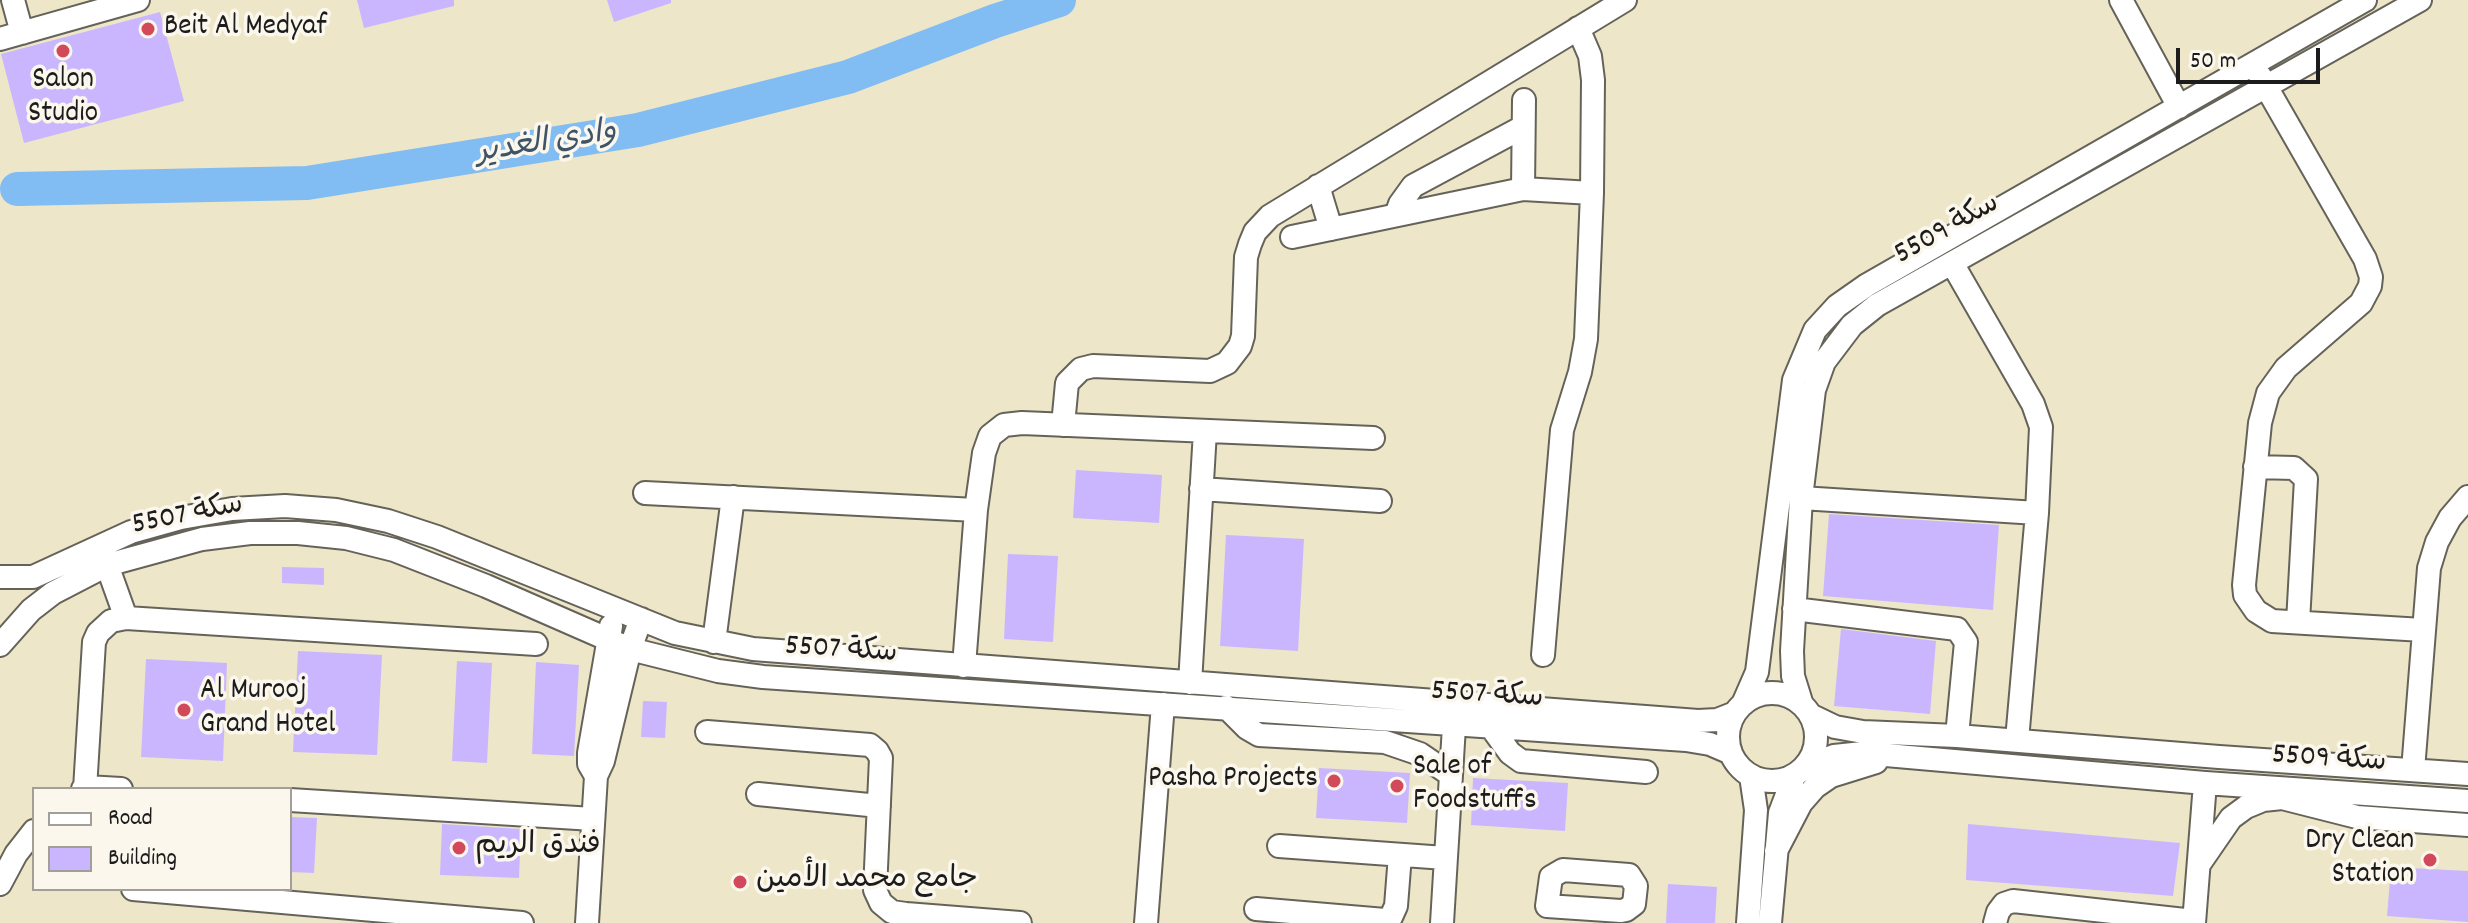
<!DOCTYPE html>
<meta charset="utf-8">
<style>
body{margin:0}
#map{position:relative;width:2468px;height:923px;overflow:hidden;background:#ede6c9;font-family:Dekko,sans-serif}
canvas{display:block}
.legend{position:absolute;left:32px;top:787px;width:260px;height:104px;box-sizing:border-box;background:#fbf7ec;border:2px solid #a29f99;margin:0;padding:10px 14px;list-style:none;font-size:24px;color:#1c1c1c}
.legend li{display:flex;align-items:center;gap:16px;height:40px}
.legend b{width:40px;border:2px solid #a29f99}
.scale{position:absolute;left:2176px;top:48px;width:144px;height:36px;box-sizing:border-box;border:4px solid #1c1c1c;border-top:0;padding-left:10px;font-size:24px;line-height:28px;white-space:nowrap;color:#1c1c1c;-webkit-text-stroke:6px #fbf7ec;paint-order:stroke}
</style>
<div id="map">
<canvas width="2468" height="923"></canvas>
<ul class="legend">
<li><b style="height:10px;background:#fff"></b>Road</li>
<li><b style="height:22px;background:#cab6ff"></b>Building</li>
</ul>
<div class="scale">50 m</div>
</div>
<script>
const ctx = document.querySelector('canvas').getContext('2d');
ctx.lineJoin = 'round';
const poly = rows => new Path2D(rows.map(r => 'M' + r).join(''));
function strokePath(path, color, width, dash) { ctx.strokeStyle = color; ctx.lineWidth = width; ctx.lineCap = dash ? 'butt' : 'round'; ctx.setLineDash(dash || []); ctx.stroke(path); }
function paint(path, color) { ctx.fillStyle = color; ctx.fill(path, 'evenodd'); }
function drawText(font, color, halo, rows, align = 'center') {
  ctx.font = font + ' Dekko,"Playpen Sans Arabic",sans-serif'; ctx.lineWidth = 7; ctx.setLineDash([]); ctx.textBaseline = 'middle'; ctx.strokeStyle = halo; ctx.fillStyle = color; for (const [text, x, y, turn = 0] of rows) {
    ctx.save(); ctx.translate(x, y); ctx.rotate((+turn || 0) * Math.PI / 180); ctx.textAlign = isNaN(turn) ? turn : align; if (halo) ctx.strokeText(text, 0, 0); ctx.fillText(text, 0, 0); ctx.restore();
  }
}
const river = poly([
 [17,189,307,183,638,130,848,77,995,21,1059,0]
]);
const building = poly([
 [357,0,454,0,454,6,364,28],
 [607,0,671,0,671,3,614,22],
 [160,12,184,101,24,143,1,54],
 [1076,470,1162,475,1159,523,1073,518],
 [1829,514,1999,525,1993,610,1823,596],
 [1226,535,1304,539,1298,651,1220,646],
 [1008,554,1058,556,1053,642,1004,639],
 [282,567,324,568,324,585,282,583],
 [1841,629,1936,641,1930,714,1834,706],
 [298,651,382,655,377,755,293,752],
 [146,659,227,663,223,761,141,757],
 [457,661,492,663,487,763,452,761],
 [536,662,579,665,574,756,532,754],
 [643,701,667,702,665,738,641,737],
 [1319,768,1410,773,1407,823,1316,818],
 [1473,778,1568,783,1565,831,1471,825],
 [290,817,317,818,314,873,290,872],
 [442,824,521,829,519,878,440,875],
 [1968,824,2180,843,2173,896,1966,880],
 [2391,867,2468,871,2468,922,2387,916],
 [1668,884,1717,887,1715,923,1666,923]
]);
const minor = poly([
 [13,0,22,33],
 [2121,0,2179,107],
 [0,39,138,0],
 [2260,76,2365,259,2371,277,2370,286,2361,303,2286,368,2268,393,2260,423,2244,585,2245,595,2256,611,2272,621,2423,630],
 [1318,186,1331,229],
 [1523,189,1524,100],
 [1396,215,1400,204,1413,186,1523,127],
 [1292,237,1523,189,1592,193],
 [1952,263,2033,404,2041,427,2037,513,2017,740],
 [1063,425,1067,383,1081,369,1093,366,1210,371,1227,363,1240,346,1243,336,1246,257,1250,244,1255,232,1270,216,1625,0],
 [2255,467,2294,468,2306,479,2298,622],
 [1201,489,1380,501],
 [645,493,976,510],
 [1801,498,2037,513],
 [107,565,126,618],
 [0,577,33,577,131,532,181,518,232,509,285,506,336,510,388,521,437,537,675,633,753,649,1698,721,1717,720,1735,713],
 [1794,609,1957,629,1966,642,1957,736],
 [714,642,733,497],
 [0,645,31,610,53,593,107,565,202,539,250,533,298,533,346,538,394,550,486,586,630,649,718,671,763,677,1686,740,1710,744,1731,753],
 [1543,655,1562,430,1580,372,1586,339,1592,193,1593,80,1590,56,1578,28],
 [964,666,976,510,984,453,990,436,1004,425,1022,423,1373,438],
 [1190,683,1205,431],
 '1728 737a44 44 0 1 1 88 0a44 44 0 1 1-88 0Z',
 [1743,704,1757,672,1794,380,1815,330,1837,306,1867,285,2365,0],
 [1802,705,1793,676,1792,651,1801,498,1814,390,1824,362,1852,325,1877,305,2420,0],
 [1226,707,1247,728,1259,735,1385,742,1420,754,1451,775],
 [1810,715,1835,727,1863,732,1957,736,2219,757,2468,774],
 [1491,727,1510,753,1521,761,1646,772],
 [707,732,870,745,877,751,881,758,875,890,881,903,892,912,906,914,1020,923],
 [1806,767,1834,756,1863,753,2205,783,2468,801],
 [2413,770,2429,568,2437,542,2450,518,2468,497],
 [596,776,589,764,589,753,611,626],
 [83,789,86,787,121,789],
 [85,789,94,642,98,633,111,621,126,618,536,644],
 [758,794,879,806],
 [290,800,593,819],
 [1279,846,1445,858],
 [1776,851,1801,803,1815,787,1831,776,1876,762],
 [2200,863,2231,818,2246,807,2263,800,2282,798,2357,817,2468,825],
 [1563,870,1629,875,1636,886,1634,904,1626,910,1621,911,1547,906,1551,877,1563,870],
 [0,884,16,854,34,831],
 [133,889,522,923],
 [1256,909,1385,920,1391,917,1396,906,1400,855],
 [587,923,596,776,603,761,630,649,641,619],
 [1146,923,1163,704],
 [1442,923,1454,726],
 [1748,923,1756,810,1751,776],
 [1770,923,1780,813,1794,776],
 [1995,923,1998,912,2004,904,2013,901,2194,921],
 [2194,923,2205,783]
]);
const markers = [
 [148,29,8,"#d1495b"],
 [63,51,8,"#d1495b"],
 [184,710,8,"#d1495b"],
 [1334,781,8,"#d1495b"],
 [1397,786,8,"#d1495b"],
 [459,848,8,"#d1495b"],
 [2430,860,8,"#d1495b"],
 [740,882,8,"#d1495b"]
];
const poiNames = [
 ["Beit Al Medyaf",164,29],
 ["Salon",63,82,"center"],
 ["Studio",63,116,"center"],
 ["Al Murooj",200,693],
 ["Grand Hotel",200,727],
 ["Sale of",1413,769],
 ["Foodstuffs",1413,803],
 ["Pasha Projects",1318,781,"right"],
 ["Dry Clean",2414,843,"right"],
 ["Station",2414,877,"right"],
 ["فندق الريم",475,848],
 ["جامع محمد الأمين",756,882]
];
const streetNames = [
 ["سكة 5509",1948,231,-29],
 ["سكة 5507",188,517,-11],
 ["سكة 5507",841,652,4],
 ["سكة 5507",1487,697,4],
 ["سكة 5509",2329,761,4]
];
const waterNames = [
 ["وادي الغدير",547,145,-9]
];
strokePath(river, '#81bcf3', 34);
paint(building, '#cab6ff');
strokePath(minor, '#656359', 26);
strokePath(minor, '#fff', 22);
for (const [x, y, r, color] of markers) { const dot = new Path2D(); dot.arc(x, y, r, 0, 2 * Math.PI); ctx.fillStyle = color; ctx.fill(dot); strokePath(dot, '#fbf7ec', 3); }
drawText('30px', '#1c1c1c', '#fbf7ec', poiNames, 'left');
drawText('30px', '#1c1c1c', '#fbf7ec', streetNames);
drawText('italic 32px', '#3f5467', '#fbf7ec', waterNames);
</script>
